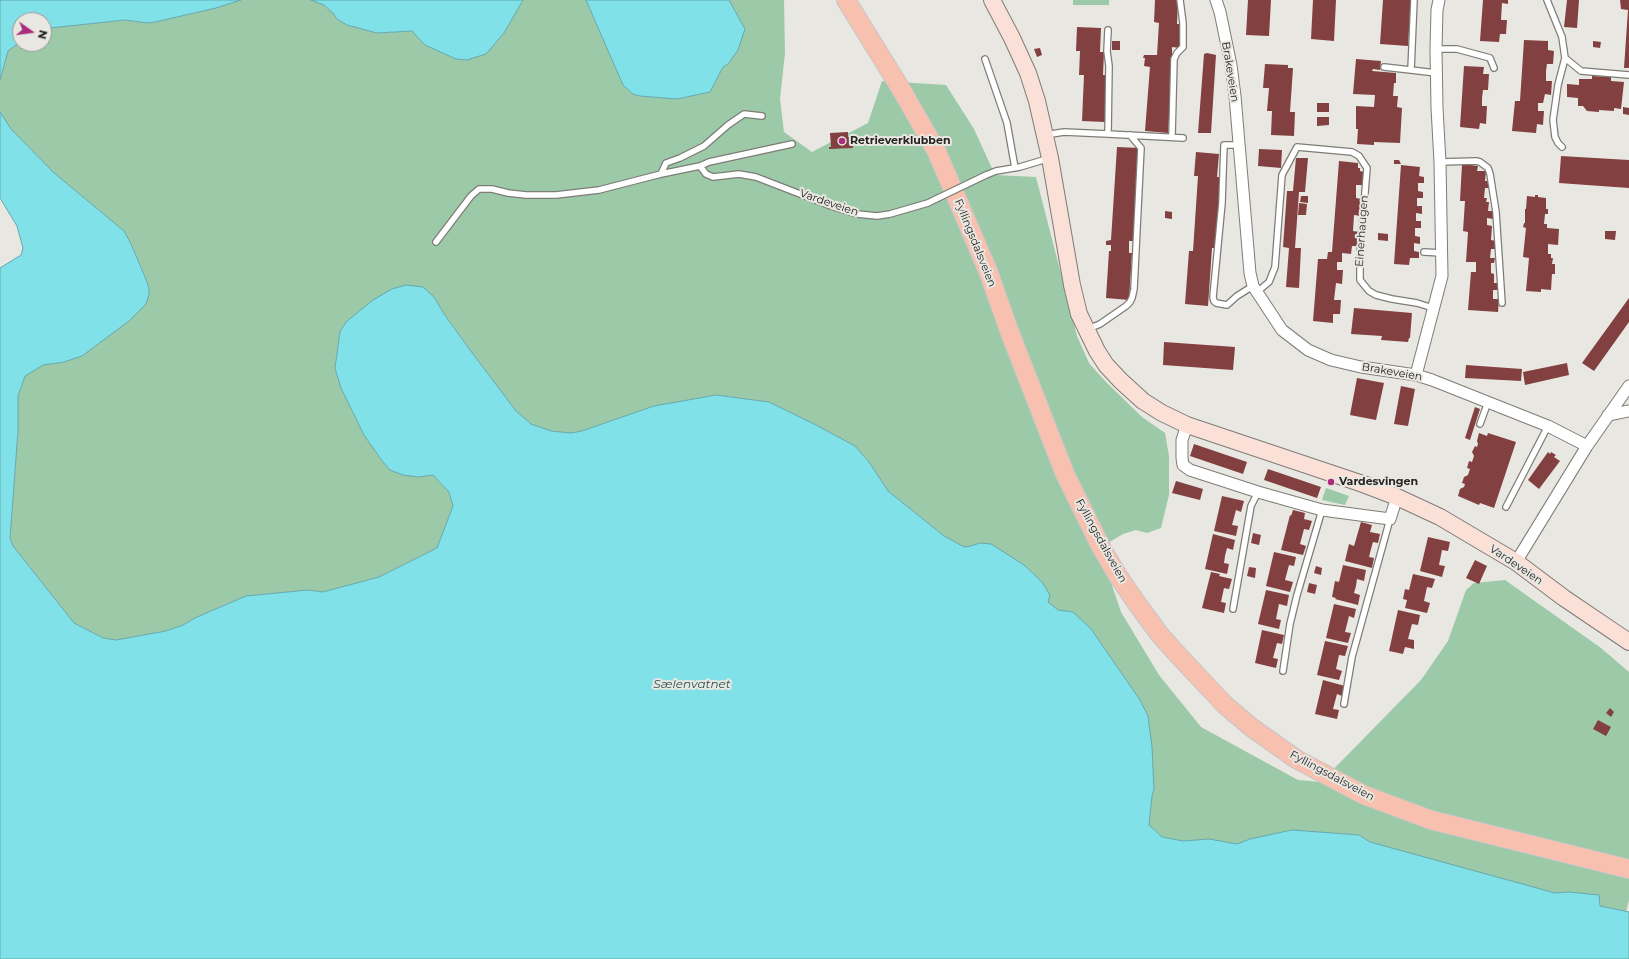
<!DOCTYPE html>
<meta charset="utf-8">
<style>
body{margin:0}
#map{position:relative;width:1629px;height:959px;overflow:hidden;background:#e9e7e1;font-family:Montserrat,sans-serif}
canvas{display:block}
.north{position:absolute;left:12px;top:12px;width:40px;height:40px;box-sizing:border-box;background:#e9e7e1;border:1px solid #9b9995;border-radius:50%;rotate:104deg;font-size:11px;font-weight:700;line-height:16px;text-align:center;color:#252422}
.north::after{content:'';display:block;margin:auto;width:14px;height:18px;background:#aa2d7f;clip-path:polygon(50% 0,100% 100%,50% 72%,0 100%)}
</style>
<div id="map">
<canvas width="1629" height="959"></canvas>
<div class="north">N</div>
</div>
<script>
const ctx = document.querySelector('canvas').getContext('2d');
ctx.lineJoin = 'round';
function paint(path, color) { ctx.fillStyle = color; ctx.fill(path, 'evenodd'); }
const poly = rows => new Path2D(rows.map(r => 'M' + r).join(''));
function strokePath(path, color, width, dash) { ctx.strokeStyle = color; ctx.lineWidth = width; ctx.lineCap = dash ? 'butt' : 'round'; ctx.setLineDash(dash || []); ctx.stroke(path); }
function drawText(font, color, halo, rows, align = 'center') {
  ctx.font = font + ' Montserrat,sans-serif'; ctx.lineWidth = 4; ctx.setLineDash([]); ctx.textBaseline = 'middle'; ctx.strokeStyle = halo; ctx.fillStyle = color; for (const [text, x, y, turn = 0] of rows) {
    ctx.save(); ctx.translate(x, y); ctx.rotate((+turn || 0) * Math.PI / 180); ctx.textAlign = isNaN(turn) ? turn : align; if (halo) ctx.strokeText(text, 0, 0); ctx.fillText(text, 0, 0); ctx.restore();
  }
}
const green = poly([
 [241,0,311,0,324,5,334,13,337,19,377,33,412,31,425,45,504,33,523,0,586,0,623,85,633,94,640,96,677,99,710,92,723,67,728,64,745,29,729,0,784,0,785,53,780,99,784,132,812,152,868,123,882,81,946,85,974,129,995,175,1036,177,1077,336,1089,363,1105,381,1142,417,1165,433,1169,456,1169,495,1161,528,1147,533,1136,530,1123,534,1108,543,1103,559,1121,612,1159,675,1201,727,1298,780,1321,782,1421,680,1448,641,1466,590,1474,583,1505,580,1601,648,1629,672,1629,900,1626,912,1600,906,1569,892,1555,893,1406,853,1370,842,1359,835,1292,830,1250,839,1237,844,1209,839,1183,841,1162,837,1149,825,1152,795,1154,789,1140,700,1091,629,1073,612,1058,610,1047,602,1049,595,1042,582,1024,565,980,543,971,546,964,547,944,536,888,491,869,462,855,446,814,424,769,402,716,395,654,406,582,431,571,433,551,431,531,424,516,411,470,350,444,314,434,297,373,300,346,322,340,332,335,368,341,388,364,435,383,462,390,470,418,477,433,475,449,492,453,506,437,548,379,577,323,592,308,590,246,596,197,617,183,625,166,631,116,640,103,638,74,623,13,546,10,538,18,431,18,396,25,376,43,365,64,362,149,288,145,277,131,244,124,231,53,172,11,129,3,117,0,112,0,80,8,51,11,48,20,42,20,44,44,44,44,30,50,28,125,20,147,23,155,22,216,8],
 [1073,0,1109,0,1109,5,1073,5],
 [1326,488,1349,496,1345,505,1322,500]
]);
const water = poly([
 [0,0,241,0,216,8,155,22,147,23,125,20,50,28,44,30,44,20,20,20,20,42,8,51,0,80,0,0],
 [311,0,523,0,504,33,486,54,467,60,456,59,425,45,412,31,377,33,347,25,337,19,333,13,324,5,311,0],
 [586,0,729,0,745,29,738,50,728,64,723,67,710,92,677,99,640,96,633,94,623,85,586,0],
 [0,112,11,129,53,172,124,231,131,244,145,277,149,288,149,295,146,304,129,321,82,356,64,362,43,365,25,376,18,396,18,431,10,538,13,546,74,623,103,638,116,640,166,631,183,625,197,617,246,596,308,590,323,592,379,577,437,548,453,506,449,492,433,475,418,477,403,475,390,470,383,462,364,435,341,388,335,368,340,332,346,322,373,300,392,289,406,285,423,287,434,297,444,314,470,350,516,411,531,424,551,431,571,433,582,431,654,406,716,395,769,402,814,424,855,446,869,462,888,491,944,536,964,547,971,546,980,543,991,544,1024,565,1042,582,1050,595,1048,602,1058,610,1073,612,1091,629,1140,700,1148,716,1152,747,1154,789,1152,796,1149,825,1162,837,1183,841,1209,839,1237,844,1250,839,1292,830,1359,835,1370,842,1555,893,1569,892,1599,895,1600,906,1629,912,1629,959,0,959,0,268,21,255,23,248,17,226,0,198,0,112]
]);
const building = poly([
 [1155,0,1178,0,1177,24,1182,24,1180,48,1172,47,1172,56,1173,56,1168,133,1145,131,1150,67,1144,66,1145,58,1143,58,1144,55,1157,55,1159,23,1154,22],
 [1248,0,1271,0,1269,36,1246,35],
 [1313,0,1336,0,1334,41,1311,39],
 [1383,0,1411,0,1408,46,1380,44],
 [1483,0,1508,0,1508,4,1502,3,1501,20,1507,20,1506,34,1500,34,1499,42,1480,41],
 [1567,0,1579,0,1577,28,1564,27],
 [1620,0,1629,0,1629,68,1624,68,1628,10,1621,9],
 [1077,27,1101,28,1100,52,1104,52,1103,75,1107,75,1105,122,1082,121,1084,75,1079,75,1080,51,1076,51],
 [1524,40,1548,41,1548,50,1554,51,1553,64,1547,64,1546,71,1546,81,1552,81,1551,95,1545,94,1543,103,1538,103,1538,111,1544,111,1543,125,1537,124,1536,133,1512,131,1515,101,1520,101],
 [1112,41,1120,41,1120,50,1112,50],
 [1593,41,1601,42,1600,48,1593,47],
 [1040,48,1042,55,1037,57,1034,49],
 [1207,53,1216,55,1211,133,1198,133,1204,54],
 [1356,59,1381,61,1380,70,1373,69,1372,71,1396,73,1396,83,1394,83,1393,96,1398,96,1397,107,1402,108,1400,143,1374,142,1374,145,1357,144,1358,129,1356,129,1356,106,1374,107,1375,95,1353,94],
 [1265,64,1288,65,1288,68,1293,68,1290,112,1295,112,1294,136,1271,135,1272,111,1267,111,1269,88,1263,88],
 [1464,66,1484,67,1483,74,1489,74,1488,90,1483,90,1482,98,1482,106,1487,106,1486,124,1480,123,1479,129,1460,127],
 [1592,76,1611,77,1611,81,1624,82,1621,109,1614,108,1614,111,1599,110,1599,112,1587,111,1583,106,1578,106,1578,98,1567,97,1567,84,1579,85,1579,79,1592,79],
 [1317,103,1329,103,1329,112,1317,112],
 [1623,107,1629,108,1629,115,1623,114],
 [1317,117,1329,117,1329,125,1317,126],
 [848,132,848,137,855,137,856,141,853,141,853,148,829,149,829,147,831,147,830,133],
 [1117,147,1140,148,1134,241,1129,241,1129,253,1132,253,1129,300,1106,298,1109,251,1111,251,1111,245,1106,245,1106,241,1111,240],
 [1259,149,1282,150,1281,168,1258,166],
 [1196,152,1219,154,1217,177,1221,177,1215,248,1212,248,1208,306,1185,304,1189,251,1193,251,1198,176,1194,176],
 [1561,156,1629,160,1629,188,1559,183],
 [1296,158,1308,158,1305,192,1299,192,1295,248,1301,248,1299,288,1286,287,1289,248,1283,247,1287,191,1293,191],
 [1394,160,1399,160,1401,164,1394,164],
 [1339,161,1358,163,1358,168,1360,168,1360,171,1364,172,1363,185,1356,185,1356,198,1362,199,1361,216,1354,215,1353,231,1359,232,1358,246,1352,246,1351,254,1342,253,1342,262,1337,262,1337,270,1343,270,1342,284,1336,283,1334,300,1341,300,1340,314,1333,314,1333,323,1313,321,1318,259,1327,259,1328,252,1332,252],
 [1462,164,1478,166,1477,171,1486,171,1485,181,1490,181,1489,188,1485,188,1484,198,1487,198,1486,202,1489,202,1488,211,1494,211,1493,219,1487,218,1487,225,1492,226,1491,240,1496,241,1496,249,1491,249,1490,258,1495,258,1494,263,1491,263,1491,273,1494,274,1494,283,1499,283,1499,290,1493,290,1493,299,1499,299,1498,312,1468,310,1471,272,1476,272,1476,262,1466,262,1468,232,1463,231,1465,201,1460,201],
 [1401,165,1420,167,1419,176,1424,177,1424,183,1418,183,1418,191,1423,192,1423,198,1417,198,1417,206,1422,206,1422,214,1416,213,1416,221,1421,221,1421,228,1415,228,1415,236,1420,237,1420,244,1414,243,1414,251,1419,252,1419,258,1410,258,1409,265,1394,264],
 [1535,195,1538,195,1538,197,1546,198,1546,209,1548,209,1548,214,1545,214,1544,224,1547,224,1547,228,1559,229,1558,245,1548,244,1548,254,1551,254,1551,258,1553,258,1552,264,1555,264,1555,274,1552,274,1551,290,1541,289,1541,292,1526,291,1529,258,1523,257,1526,228,1523,227,1524,223,1525,223,1525,209,1526,209,1527,196,1535,197],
 [1301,196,1308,196,1308,203,1300,202],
 [1299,203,1307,204,1306,215,1298,215],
 [1165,211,1172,212,1172,219,1165,218],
 [1605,231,1616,231,1615,240,1605,239],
 [1378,233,1388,234,1388,241,1378,240],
 [1629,298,1629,322,1594,371,1582,363],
 [1354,308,1412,313,1410,338,1409,338,1408,342,1381,340,1382,336,1351,334],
 [1164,342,1235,347,1233,370,1163,365],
 [1567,363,1569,375,1525,385,1523,372],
 [1466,365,1522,369,1521,381,1465,378],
 [1357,378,1384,383,1376,420,1350,415],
 [1401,386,1415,389,1408,426,1394,424],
 [1475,407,1480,409,1470,440,1465,438],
 [1479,433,1487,436,1488,433,1516,442,1494,508,1480,503,1479,505,1458,496,1460,489,1464,487,1465,484,1462,483,1464,477,1468,475,1470,469,1467,468,1469,461,1472,462,1474,456,1472,452,1475,446,1477,447,1478,444,1477,441],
 [1194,444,1247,462,1243,474,1190,456],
 [1548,452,1550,454,1551,452,1556,455,1554,457,1560,461,1539,489,1528,480],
 [1268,469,1321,487,1317,498,1264,480],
 [1176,481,1203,489,1200,500,1172,493],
 [1222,496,1244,501,1241,512,1236,510,1232,525,1238,526,1236,536,1214,531],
 [1293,510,1305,513,1304,519,1312,521,1309,530,1304,529,1300,544,1306,546,1303,555,1281,550,1290,515,1291,516],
 [1361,522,1372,525,1370,532,1380,534,1378,543,1373,542,1371,549,1369,557,1374,558,1372,568,1345,561,1349,544,1354,546],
 [1253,533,1261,535,1259,545,1251,543],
 [1213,534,1235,540,1233,550,1227,548,1225,556,1224,563,1229,564,1227,574,1205,569],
 [1428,537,1450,542,1448,551,1442,550,1439,565,1445,566,1442,577,1420,571],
 [1274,552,1296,557,1294,566,1289,565,1285,580,1293,582,1290,592,1266,586],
 [1475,560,1487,566,1479,584,1466,578],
 [1343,565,1366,570,1364,581,1357,579,1356,586,1354,593,1360,595,1358,605,1335,599,1336,598,1332,597,1335,581,1339,582],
 [1316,566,1322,568,1321,575,1314,573],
 [1249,567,1256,568,1255,578,1247,576],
 [1211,572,1220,574,1219,576,1232,579,1229,589,1224,588,1221,602,1226,603,1224,613,1202,608],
 [1413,574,1435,579,1432,588,1427,587,1424,601,1430,603,1427,613,1405,608,1407,600,1403,599,1405,589,1409,590],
 [1309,583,1317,585,1315,594,1307,592],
 [1266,590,1289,595,1287,606,1279,604,1276,619,1281,620,1279,629,1258,624],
 [1334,604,1356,609,1354,618,1349,616,1345,632,1351,633,1348,643,1326,638],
 [1398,610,1420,615,1418,625,1412,624,1408,639,1414,640,1414,649,1405,647,1403,654,1389,651],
 [1262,630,1284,635,1282,644,1277,643,1273,658,1278,659,1276,668,1255,663],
 [1325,641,1348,646,1345,656,1339,655,1336,669,1342,671,1339,680,1317,675],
 [1323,680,1345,686,1342,696,1337,694,1333,709,1339,710,1337,719,1315,714],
 [1610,708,1614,712,1611,717,1606,713],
 [1598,720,1611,727,1606,736,1593,729]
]);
const service = poly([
 [1414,0,1411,70,1436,73],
 [1547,0,1562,37,1565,58,1558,85,1553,120,1555,137,1558,143,1562,147],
 [1436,49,1457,49,1490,58,1494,68],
 [1565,58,1581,71,1629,75],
 [985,59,1007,123,1015,168],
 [1384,67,1411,70],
 [1108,134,1183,138],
 [1045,135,1064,132,1108,134,1109,66,1107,51,1108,30],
 [1172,136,1174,59,1177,53,1183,47,1183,23,1180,0],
 [1240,145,1224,145,1222,203,1213,297,1214,301,1216,303,1227,305,1237,296,1253,286],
 [1440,162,1476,161,1480,162,1488,168,1490,174,1496,212,1502,303],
 [700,166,709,162,792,144],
 [661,174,666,163,680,158,704,146,728,125,744,114,762,116],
 [986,175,996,171,1020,167,1050,158],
 [436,242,471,196,479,189,492,189,508,193,526,195,556,195,599,190,661,174,700,166,706,174,713,177,739,174,756,177,831,206,857,214,877,216,890,214,928,203,936,199],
 [1424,252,1442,253],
 [1257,292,1269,282,1275,267,1282,175,1297,147,1352,152,1359,156,1367,168,1360,254,1360,280,1369,291,1376,295,1392,299,1417,303,1433,308],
 [1088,329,1100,324,1126,306,1130,302,1132,298,1134,289,1141,148,1130,135],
 [1480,424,1488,402],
 [1506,507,1548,426],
 [1233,609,1251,506,1258,492],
 [1283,671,1290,624,1297,595,1322,510],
 [1344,704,1352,657,1390,519]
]);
const minor = poly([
 [1216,0,1220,12,1231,65,1235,96,1250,273,1253,286,1282,330,1308,350,1331,360,1361,367,1416,375,1432,380,1548,426,1587,446],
 [1416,375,1442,276,1440,162,1437,108,1436,49,1437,10,1439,0],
 [1608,415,1629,411],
 [1187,425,1182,440,1182,458,1183,465,1190,470,1258,492,1322,510,1390,519,1397,497],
 [1516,562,1587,446,1629,386]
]);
const secondary = poly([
 [992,0,1012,38,1028,73,1037,101,1050,158,1072,285,1079,314,1097,351,1106,365,1121,381,1143,401,1162,413,1187,425,1363,484,1397,497,1440,517,1516,562,1564,598,1629,642]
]);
const primary = poly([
 [846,0,901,89,936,150,988,271,1010,333,1065,474,1101,547,1118,576,1138,605,1160,635,1178,655,1225,705,1251,727,1296,759,1364,795,1431,820,1629,869]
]);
const serviceBridge = poly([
 [936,199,986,175]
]);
const markers = [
 [842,141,4,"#aa2d7f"],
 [1331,482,4,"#aa2d7f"]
];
const streetNames = [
 ["Brakeveien",1230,72,81],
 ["Vardeveien",829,203,19],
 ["Einerhaugen",1362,231,-86],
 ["Fyllingsdalsveien",975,243,68],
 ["Brakeveien",1392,372,10],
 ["Fyllingsdalsveien",1101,541,61],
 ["Vardeveien",1516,565,34],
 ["Fyllingsdalsveien",1332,776,28]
];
const poiNames = [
 ["Retrieverklubben",850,141],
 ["Vardesvingen",1339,482]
];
const waterNames = [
 ["Sælenvatnet",692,684]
];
paint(green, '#9cc9a8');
paint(water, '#81e1e9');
strokePath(water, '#65a8ad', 1);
paint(building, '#824040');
strokePath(service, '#7e7c76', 8);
strokePath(minor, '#7e7c76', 13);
strokePath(secondary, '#7e7c76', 18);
strokePath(primary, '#c6c6c6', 20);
strokePath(service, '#fff', 5.5);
strokePath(minor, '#fff', 11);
strokePath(secondary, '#fbe0d7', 16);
strokePath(primary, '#f8c1af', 18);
strokePath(serviceBridge, '#7e7c76', 8, []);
strokePath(serviceBridge, '#fff', 5.5);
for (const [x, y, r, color] of markers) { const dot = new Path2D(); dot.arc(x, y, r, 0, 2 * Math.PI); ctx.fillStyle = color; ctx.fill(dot); strokePath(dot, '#e9e7e1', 1.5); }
drawText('11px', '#252422', '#e9e7e1', streetNames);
drawText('bold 11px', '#252422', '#e9e7e1', poiNames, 'left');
drawText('italic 12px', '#285457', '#e9e7e1', waterNames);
</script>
